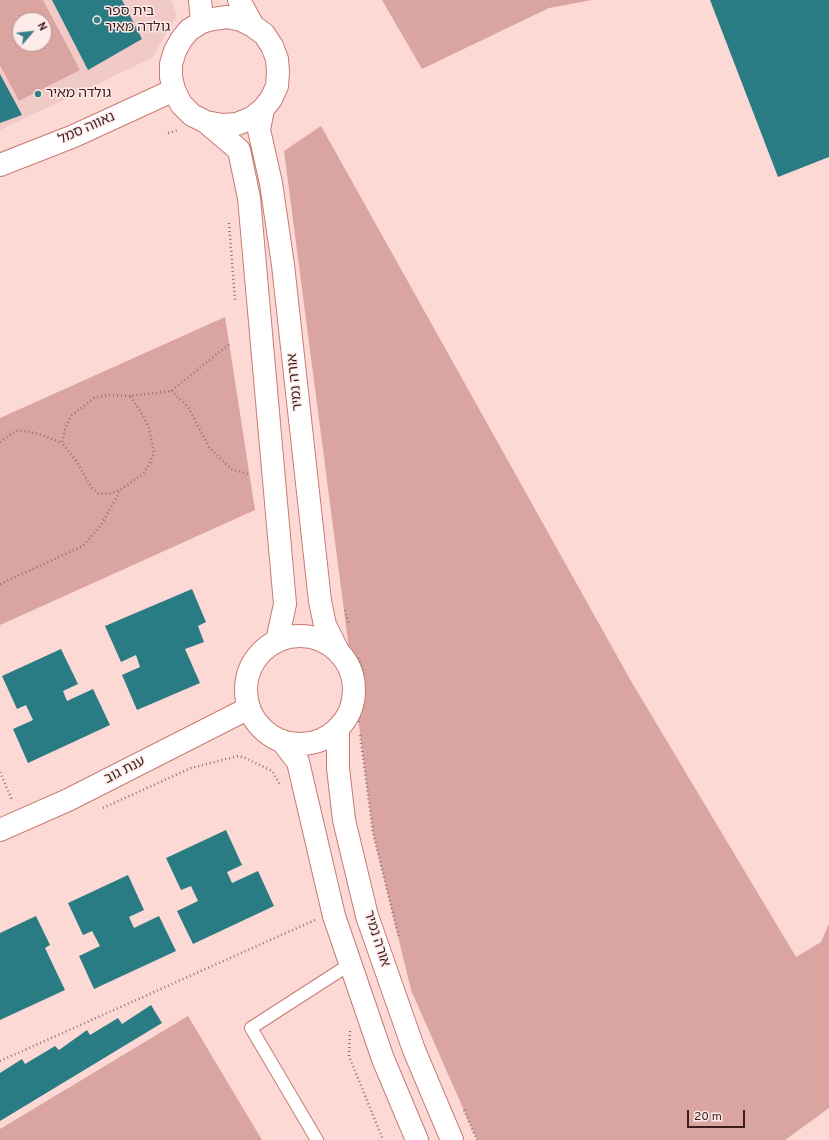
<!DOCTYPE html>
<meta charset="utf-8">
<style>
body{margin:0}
#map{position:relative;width:829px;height:1140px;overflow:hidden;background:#fdd9d6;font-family:Overpass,sans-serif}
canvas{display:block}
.north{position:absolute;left:12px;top:12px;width:40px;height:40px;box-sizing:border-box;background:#fdebea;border:1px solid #b09998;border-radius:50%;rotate:62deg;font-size:11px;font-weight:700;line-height:16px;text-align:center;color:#3d1d1c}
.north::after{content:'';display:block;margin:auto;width:14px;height:18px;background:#377f86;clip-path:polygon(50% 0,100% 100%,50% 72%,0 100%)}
.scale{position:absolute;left:687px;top:1110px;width:58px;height:18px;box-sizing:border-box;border:2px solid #3d1d1c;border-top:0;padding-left:5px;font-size:12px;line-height:14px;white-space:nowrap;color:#3d1d1c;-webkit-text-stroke:3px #fdebea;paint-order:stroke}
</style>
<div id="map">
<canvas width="829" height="1140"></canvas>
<div class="north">N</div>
<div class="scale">20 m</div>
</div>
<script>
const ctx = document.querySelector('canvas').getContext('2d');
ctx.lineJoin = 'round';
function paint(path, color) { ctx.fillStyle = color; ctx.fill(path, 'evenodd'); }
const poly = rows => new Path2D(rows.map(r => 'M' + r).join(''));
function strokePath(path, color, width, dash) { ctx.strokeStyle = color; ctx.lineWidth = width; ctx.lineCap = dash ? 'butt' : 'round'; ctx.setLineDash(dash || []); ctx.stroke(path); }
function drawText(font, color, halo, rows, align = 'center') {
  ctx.font = font + ' Overpass,"Noto Sans Hebrew",sans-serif'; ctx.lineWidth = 3; ctx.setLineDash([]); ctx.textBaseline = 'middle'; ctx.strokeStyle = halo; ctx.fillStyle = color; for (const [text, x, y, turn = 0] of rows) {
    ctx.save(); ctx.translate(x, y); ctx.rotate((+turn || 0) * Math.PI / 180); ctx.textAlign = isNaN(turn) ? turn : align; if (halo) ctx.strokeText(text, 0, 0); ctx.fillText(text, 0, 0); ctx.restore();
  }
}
const built = poly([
 [0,0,171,0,177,15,152,58,0,130],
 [20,20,44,20,44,44,20,44]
]);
const green = poly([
 [0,0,43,0,80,70,19,101,0,65],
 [20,20,44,20,44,44,20,44],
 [382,0,592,0,549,8,422,69],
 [321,126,631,681,796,957,821,942,829,924,829,1108,785,1140,477,1140,411,990,373,833,284,151],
 [225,317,255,510,0,625,0,418],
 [188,1016,262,1140,0,1140,0,1129]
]);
const building = poly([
 [52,0,122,0,142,39,88,70],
 [710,0,829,0,829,157,778,177],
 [0,74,22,115,0,123],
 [192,589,206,622,198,626,204,642,185,649,200,683,137,710,122,675,140,667,136,655,121,662,105,626],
 [61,649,78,684,63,691,67,701,93,689,110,725,28,763,13,729,33,720,26,705,17,709,2,676],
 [226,830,242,865,227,872,232,883,258,871,274,906,193,944,177,911,198,901,191,886,181,890,166,858],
 [128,875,144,910,129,917,134,928,159,916,176,951,94,989,79,956,100,946,92,931,83,935,68,903],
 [36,916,50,945,45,948,65,990,0,1020,0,933],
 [151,1005,162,1023,0,1121,0,1073,22,1059,25,1064,55,1046,59,1050,87,1030,90,1035,118,1018,122,1024]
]);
const path = poly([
 [168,133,179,130],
 [229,223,235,300],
 [171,391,188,407,209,447,231,469,248,474],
 [130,396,109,395,94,398,71,416,65,428,62,443,77,462,91,487,98,493,108,494,120,490,143,474,150,463,154,452,149,428,141,412,130,396,171,391,231,343],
 [0,442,15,431,26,431,42,435,62,443],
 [0,584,83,546,101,525,120,491],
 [345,610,349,624],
 [359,722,363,673,359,658],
 [360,735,373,833,399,938],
 [0,772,12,800],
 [103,808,191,768,238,756,245,758,272,771,281,786],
 [350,1031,349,1056,383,1140],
 [0,1061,315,920],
 [464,1110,477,1140]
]);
const lane = poly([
 [317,1140,251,1028,341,970,351,967]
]);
const street = poly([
 [0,165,74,136,174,90],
 [0,830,68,800,249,708]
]);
const secondary = poly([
 [200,0,202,22],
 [239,0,253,26,264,34,272,46,277,59,278,72,277,86,271,99,263,109,252,118,237,124,222,125,206,122,192,115,181,104,174,90,171,77,171,64,175,51,181,40,189,30,202,22,213,19,227,17,241,20,253,26],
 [263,109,259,130,271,183,283,265,320,601,325,625,339,653],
 [206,122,239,150,249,198,285,604,277,641],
 '246 690a54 54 0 1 1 108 0a54 54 0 1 1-108 0Z',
 [338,728,338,768,344,820,367,916,414,1050,452,1140],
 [282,741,298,762,334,916,383,1059,417,1140]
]);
const markers = [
 [97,20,4,"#377f86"],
 [38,94,4,"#377f86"]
];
const poiNames = [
 ["בית ספר",105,12],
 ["גולדה מאיר",105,28],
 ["גולדה מאיר",46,94]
];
const streetNames = [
 ["נאווה סמל",87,129,-24],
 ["אורה נמיר",296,382,-96],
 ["ענת גוב",125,771,-27],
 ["אורה נמיר",376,939,72]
];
paint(built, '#f1cac8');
paint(green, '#daa4a0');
paint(building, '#2a7c84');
strokePath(lane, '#c97a74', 14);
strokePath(street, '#c97a74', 24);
strokePath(secondary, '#c97a74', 24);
strokePath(path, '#937270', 2.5, [1, 3]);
strokePath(lane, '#fff', 12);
strokePath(street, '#fff', 22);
strokePath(secondary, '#fff', 22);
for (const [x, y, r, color] of markers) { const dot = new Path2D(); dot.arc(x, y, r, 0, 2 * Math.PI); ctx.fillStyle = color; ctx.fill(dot); strokePath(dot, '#fdebea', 1.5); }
drawText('14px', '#3d1d1c', '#fdebea', poiNames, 'left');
drawText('14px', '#3d1d1c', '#fdebea', streetNames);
</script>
